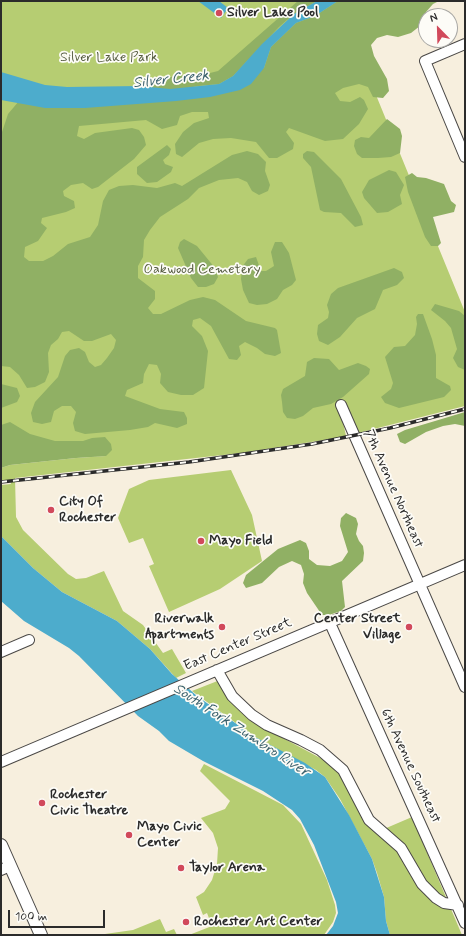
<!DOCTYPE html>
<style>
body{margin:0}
#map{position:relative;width:466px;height:936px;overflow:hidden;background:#f7efde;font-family:Mynerve,sans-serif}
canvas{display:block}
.frame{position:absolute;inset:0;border:2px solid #2b2b2b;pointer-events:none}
.north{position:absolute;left:418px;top:8px;width:40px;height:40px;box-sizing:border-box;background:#fdfcf7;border:1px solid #a9a8a5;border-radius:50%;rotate:337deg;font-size:11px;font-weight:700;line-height:16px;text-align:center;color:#2b2b2b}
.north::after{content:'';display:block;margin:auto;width:14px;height:18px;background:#d1495b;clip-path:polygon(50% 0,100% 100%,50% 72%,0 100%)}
.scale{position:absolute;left:8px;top:910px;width:97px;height:18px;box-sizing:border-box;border:2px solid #2b2b2b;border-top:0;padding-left:5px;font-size:12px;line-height:14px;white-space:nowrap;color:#2b2b2b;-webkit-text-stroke:3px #fdfcf7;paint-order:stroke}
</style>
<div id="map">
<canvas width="466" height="936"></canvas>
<div class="frame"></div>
<div class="north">N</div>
<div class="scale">100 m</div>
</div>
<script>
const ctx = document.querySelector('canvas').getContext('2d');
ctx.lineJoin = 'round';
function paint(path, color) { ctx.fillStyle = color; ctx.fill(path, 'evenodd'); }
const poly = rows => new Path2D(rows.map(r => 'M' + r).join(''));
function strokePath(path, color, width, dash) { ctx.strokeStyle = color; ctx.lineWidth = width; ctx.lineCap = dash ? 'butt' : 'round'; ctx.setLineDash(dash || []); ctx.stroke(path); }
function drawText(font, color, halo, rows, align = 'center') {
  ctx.font = font + ' Mynerve,sans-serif'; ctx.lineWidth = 3.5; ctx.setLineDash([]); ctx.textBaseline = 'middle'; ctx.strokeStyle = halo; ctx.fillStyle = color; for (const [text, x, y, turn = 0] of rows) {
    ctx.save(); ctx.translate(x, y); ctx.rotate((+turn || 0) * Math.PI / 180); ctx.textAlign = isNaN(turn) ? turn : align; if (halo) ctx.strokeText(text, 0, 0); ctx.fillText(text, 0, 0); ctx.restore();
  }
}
const green = poly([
 [1,1,429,1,353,39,465,312,465,406,358,433,352,420,343,422,346,436,324,440,241,453,15,478,16,517,23,530,68,574,76,579,86,578,104,571,123,611,143,625,163,653,172,649,186,673,176,678,150,649,117,621,62,592,33,568,1,536,1,485,11,484,10,480,1,481,1,468,10,465,76,458,106,456,1,460],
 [231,470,252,515,262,561,220,589,169,612,149,566,154,564,143,538,129,543,118,518,129,489,149,480],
 [220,680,279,736,324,760,339,773,363,816,384,829,412,817,462,935,390,935,386,921,384,897,377,873,372,859,340,799,325,777,316,770,255,737,192,691],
 [204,764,283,805,301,824,327,880,335,905,336,913,333,922,324,935,189,935,212,926,207,913,203,915,196,897,204,892,212,880,217,864,218,848,213,833,201,818,225,809,230,801,200,771],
 [160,919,166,932,174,929,177,935,98,935,133,930]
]);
const forest = poly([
 [298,1,317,1,294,14,279,27,233,76,219,84,198,86,162,93,149,90,151,86,170,77,183,75,194,77,218,71],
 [338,1,439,1,433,4,426,12,425,22,411,33,398,37,387,35,377,38,371,45,374,56,387,79,389,91,383,98,373,97,368,87,359,84,343,88,335,93,340,101,350,102,360,97,364,100,368,109,359,124,343,139,325,141,289,128,286,132,294,143,293,149,277,158,269,158,256,142,231,138,213,139,199,143,182,157,176,154,175,144,183,132,194,123,209,118,208,112,192,112,180,116,177,125,162,129,146,120,79,126,77,136,84,139,95,133,132,128,139,130,144,137,146,145,134,159,98,187,92,189,83,183,71,185,63,191,64,196,74,201,75,208,66,212,42,218,41,223,47,228,38,241,25,247,24,257,29,261,43,261,53,256,68,244,90,237,98,225,103,201,109,190,119,186,133,185,157,188,175,183,182,186,232,155,247,151,258,154,266,162,265,171,270,185,268,191,259,195,252,191,247,182,238,178,219,180,199,188,188,199,160,217,150,230,144,240,143,257,138,266,138,278,155,291,155,299,148,308,153,314,161,314,190,300,203,297,215,300,246,321,275,328,277,330,281,353,275,356,265,354,257,348,245,342,239,346,241,355,237,360,229,359,211,326,200,318,193,320,192,326,202,336,208,351,204,388,193,395,181,395,168,392,160,383,161,374,157,365,149,364,144,374,143,383,127,390,125,396,160,409,184,412,187,418,187,424,177,428,155,423,148,427,130,430,85,434,75,431,73,423,76,412,71,406,62,406,54,411,51,422,42,424,33,422,31,413,35,402,58,377,65,356,70,350,79,348,85,352,89,362,95,367,101,365,107,358,114,348,116,340,111,334,92,341,84,341,69,331,62,332,58,339,51,345,48,353,49,372,45,382,35,387,27,388,19,375,10,367,1,366,1,135,8,114,19,101,213,90,264,68,271,47,296,23,315,16],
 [387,119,400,129,402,136,400,153,391,157,378,158,362,158,357,154,354,146,355,140,361,137,369,138],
 [167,145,171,149,169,155,163,160,165,164,173,167,171,172,157,182,147,183,137,174,137,167],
 [307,151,314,152,341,179,361,217,363,225,355,227,341,213,324,212,320,210,311,167,303,158,303,154],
 [389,170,396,172,404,185,400,195,402,204,388,212,377,213,364,198,362,192,369,180],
 [412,173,417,177,426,178,444,184,451,201,456,205,454,212,433,217,441,243,438,246,431,246,425,237,408,192,405,177],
 [184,239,197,246,215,268,218,277,214,284,206,287,198,287,191,278,178,248,180,242],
 [275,242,282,242,289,253,296,280,292,285,283,290,277,299,267,304,257,305,249,303,243,290,241,279,242,267,248,259,256,257,261,271,266,271,274,266,271,252],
 [394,268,402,272,404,278,397,285,383,290,375,309,357,318,340,337,328,345,319,341,317,334,318,325,328,318,329,312,327,305,331,294,338,288],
 [435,304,459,311,465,316,465,370,458,367,453,358,457,349,451,328,445,321,431,310],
 [418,314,423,314,432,339,436,355,436,378,450,386,451,390,444,397,399,408,385,403,381,397,391,389,393,383,385,357,394,347,405,346,415,335,417,324,416,317],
 [314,358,329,359,339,370,358,363,366,366,370,369,369,374,343,397,331,404,313,408,303,416,295,419,287,418,283,412,282,402,281,395,283,389,305,376,307,362],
 [1,384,17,388,20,396,17,402,1,408],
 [465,412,465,426,455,424,443,426,426,432,405,444,400,442,397,434,405,430],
 [10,422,30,434,55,441,83,441,92,438,105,437,111,444,112,450,106,456,76,458,10,465,1,468,1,425],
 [346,513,356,518,358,524,356,534,359,541,363,546,364,553,363,561,342,581,345,607,341,611,329,615,322,615,307,593,303,583,304,574,301,565,292,561,279,567,262,583,246,588,243,583,246,575,278,549,300,540,306,543,309,551,309,559,317,565,330,566,342,561,348,552,340,526,341,518]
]);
const water = poly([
 [198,1,219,1,228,8,221,18],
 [317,1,338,1,315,16,296,23,271,47,264,68,251,84,240,90,210,97,176,101,85,108,45,108,1,100,1,72,45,85,67,87,139,86,170,89,219,84,233,76,262,44,294,14],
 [1,536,33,568,62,592,117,621,150,649,172,674,197,696,255,737,305,763,325,777,349,815,372,859,384,897,386,921,390,935,326,935,333,926,338,913,336,902,314,845,300,819,292,810,263,791,203,761,169,741,159,731,138,716,79,656,69,648,24,621,1,601]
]);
const minor = poly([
 [465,44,425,61,465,157],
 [341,405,465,687],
 [329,621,465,923],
 [1,652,29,640],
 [217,670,232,696,252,715,267,725,301,740,320,750,343,770,369,820,401,848,422,884,436,898,444,903,458,905],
 [1,762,465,565],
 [1,870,10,866]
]);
const major = poly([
 [1,845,41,935]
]);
const rail = poly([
 [1,482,189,462,312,444,390,428,465,409]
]);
const markers = [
 [219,13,4,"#d1495b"],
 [51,510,4,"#d1495b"],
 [201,541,4,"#d1495b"],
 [222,627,4,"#d1495b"],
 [409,627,4,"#d1495b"],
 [42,803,4,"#d1495b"],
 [129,835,4,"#d1495b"],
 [181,868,4,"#d1495b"],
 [186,922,4,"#d1495b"]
];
const poiNames = [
 ["Silver Lake Pool",227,13],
 ["City Of",59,502],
 ["Rochester",59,518],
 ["Mayo Field",209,541],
 ["Riverwalk",214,619,"right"],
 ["Apartments",214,635,"right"],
 ["Center Street",401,619,"right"],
 ["Village",401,635,"right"],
 ["Rochester",50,795],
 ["Civic Theatre",50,811],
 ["Mayo Civic",137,827],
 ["Center",137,843],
 ["Taylor Arena",189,868],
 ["Rochester Art Center",194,922]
];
const parkNames = [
 ["Silver Lake Park",109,58],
 ["Oakwood Cemetery",202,270]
];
const streetNames = [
 ["7th Avenue Northeast",393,489,66],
 ["East Center Street",238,645,-23],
 ["6th Avenue Southeast",410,766,65]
];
const waterNames = [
 ["Silver Creek",171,80,-6],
 ["South Fork Zumbro River",241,731,33]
];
paint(green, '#b6cd72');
paint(forest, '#90b064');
paint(water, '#4daccc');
strokePath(minor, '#4a4846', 12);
strokePath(major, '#4a4846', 14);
strokePath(minor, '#fff', 10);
strokePath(major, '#fff', 12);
strokePath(rail, '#2b2b2b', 3.5);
strokePath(rail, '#fdfcf7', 2, [6]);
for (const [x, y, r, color] of markers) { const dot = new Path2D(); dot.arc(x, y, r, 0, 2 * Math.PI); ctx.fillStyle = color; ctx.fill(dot); strokePath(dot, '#fdfcf7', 1.5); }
drawText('bold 14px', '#2b2b2b', '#fdfcf7', poiNames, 'left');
drawText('14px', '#555c40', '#fdfcf7', parkNames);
drawText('14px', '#2b2b2b', '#fdfcf7', streetNames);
drawText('italic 15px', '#395f6b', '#fdfcf7', waterNames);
</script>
